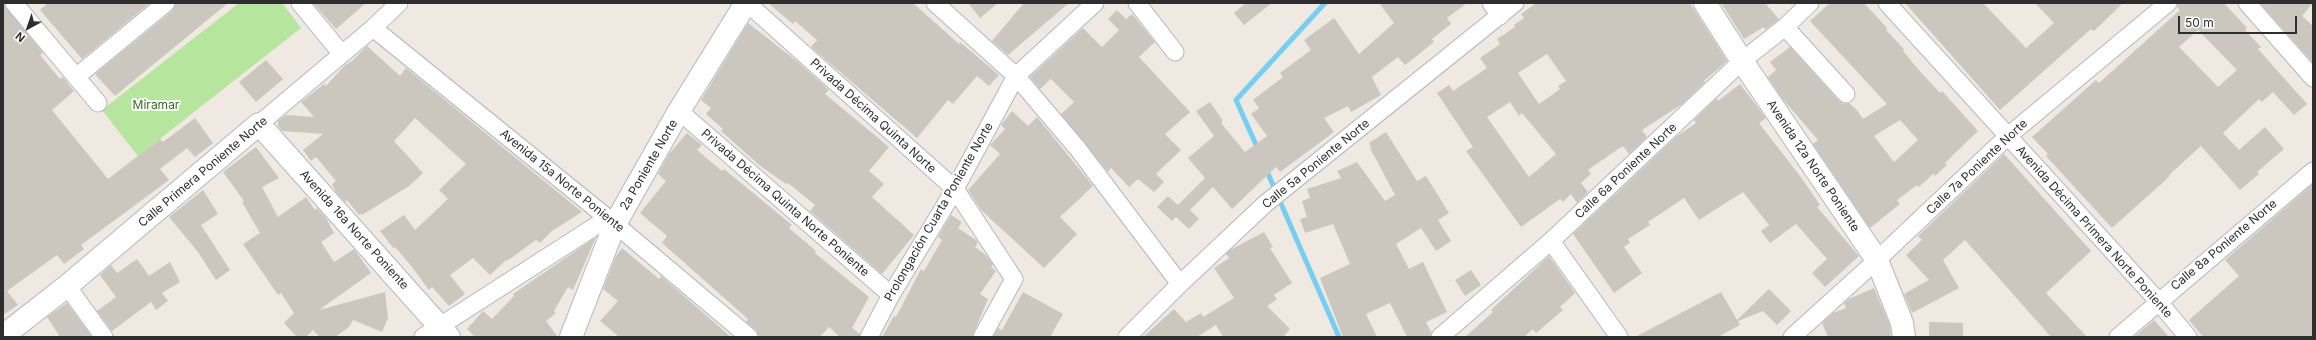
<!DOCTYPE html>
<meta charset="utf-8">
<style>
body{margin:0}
#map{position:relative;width:2316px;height:340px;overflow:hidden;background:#efe9e1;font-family:Inter,sans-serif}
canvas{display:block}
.frame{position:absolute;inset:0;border:4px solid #2e2e2e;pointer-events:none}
.north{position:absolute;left:8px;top:8px;width:40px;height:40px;-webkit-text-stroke:3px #fff;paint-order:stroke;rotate:220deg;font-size:11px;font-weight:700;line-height:16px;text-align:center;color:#2e2e2e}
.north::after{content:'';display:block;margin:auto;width:14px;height:18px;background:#2e2e2e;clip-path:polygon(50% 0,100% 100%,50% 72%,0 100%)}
.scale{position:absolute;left:2178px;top:16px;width:119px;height:18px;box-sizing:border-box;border:2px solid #2e2e2e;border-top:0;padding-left:5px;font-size:12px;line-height:14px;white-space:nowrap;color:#2e2e2e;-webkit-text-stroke:3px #fff;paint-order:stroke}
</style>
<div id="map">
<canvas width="2316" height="340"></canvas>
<div class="frame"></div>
<div class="north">N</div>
<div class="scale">50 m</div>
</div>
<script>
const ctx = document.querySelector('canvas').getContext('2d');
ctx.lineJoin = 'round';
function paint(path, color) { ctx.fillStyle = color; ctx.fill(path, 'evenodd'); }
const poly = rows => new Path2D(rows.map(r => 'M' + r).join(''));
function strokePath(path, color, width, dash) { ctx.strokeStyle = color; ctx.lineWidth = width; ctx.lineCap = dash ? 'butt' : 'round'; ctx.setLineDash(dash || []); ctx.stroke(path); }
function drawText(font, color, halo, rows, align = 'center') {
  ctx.font = font + ' Inter,sans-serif'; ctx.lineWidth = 4; ctx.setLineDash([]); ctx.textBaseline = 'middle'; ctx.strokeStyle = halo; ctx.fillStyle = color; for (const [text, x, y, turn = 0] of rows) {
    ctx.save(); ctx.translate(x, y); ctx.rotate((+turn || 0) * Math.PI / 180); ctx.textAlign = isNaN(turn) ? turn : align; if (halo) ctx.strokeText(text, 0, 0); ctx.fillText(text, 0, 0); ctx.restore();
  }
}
const green = poly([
 [239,3,282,3,301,28,138,156,102,110]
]);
const stream = poly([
 [1258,149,1236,100,1325,3],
 [1266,169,1339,337]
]);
const building = poly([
 [3,3,43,53,40,55,60,79,63,77,74,91,52,110,108,179,160,139,163,142,195,118,213,143,195,157,187,148,160,169,169,180,81,245,84,249,64,264,57,255,7,291,18,305,3,315],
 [48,3,150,3,82,59,40,10],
 [176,3,228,3,115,96,95,74,172,11],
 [313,3,366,3,336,29],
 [768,3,913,3,959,44,960,42,999,75,989,86,977,76,953,104,948,100,917,138,811,47,817,40,795,21,793,24],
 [968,3,998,3,980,18],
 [1024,3,1069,3,1008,55,992,41],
 [1246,3,1272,3,1244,25,1234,13],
 [1379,3,1467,3,1447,18,1451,24,1432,39,1434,42,1409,62,1405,65,1398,57,1372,77,1381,95,1351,112,1348,106,1324,118,1334,132,1280,172,1276,167,1232,209,1213,187,1190,210,1199,219,1189,229,1176,217,1172,221,1157,207,1168,196,1178,205,1205,178,1188,158,1214,136,1196,111,1210,102,1223,121,1221,123,1245,152,1267,136,1251,114,1259,108,1253,100,1283,77,1280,73,1311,50,1304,40,1334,18,1359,54,1394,23],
 [1536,3,1690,3,1727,61,1704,81,1705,82,1682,104,1642,130,1647,137,1629,154,1624,147,1621,147,1588,170,1591,174,1581,183,1588,192,1577,203,1571,194,1563,202,1560,199,1521,227,1466,151,1473,147,1437,93,1449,85,1453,91,1487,68,1480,58,1500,44,1497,39,1515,27,1514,25,1524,18,1521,14],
 [1547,54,1566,81,1558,86,1560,89,1539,104,1518,73],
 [1510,102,1519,116,1522,113,1556,154,1529,177,1487,117],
 [1721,3,1765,3,1779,19,1765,30,1764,27,1744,39],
 [1830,3,1864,3,1887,28,1886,30,1904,49,1903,51,1917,68,1940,93,1942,91,1978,131,1945,163,1947,165,1935,176,1933,174,1919,187,1917,185,1897,200,1900,204,1870,228,1813,144,1818,140,1781,97,1768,77,1776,70,1770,62,1790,47,1839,101,1843,104,1849,103,1857,110,1863,119,1887,104,1810,21],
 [1900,120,1918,140,1894,162,1874,136],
 [1905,3,1983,3,2026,48,2054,23,2035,3,2123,3,2094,31,2091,29,2000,110],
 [2178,3,2224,3,2247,28,2245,30,2261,47,2258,49,2307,104,2294,115,2273,92,2262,102,2259,99,2223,133,2239,150,2265,127,2284,149,2257,172,2259,174,2240,190,2201,146,2169,175,2170,176,2112,228,2046,156,2048,154,2032,137,2096,80,2099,83,2180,10,2177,7],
 [2198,30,2237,70,2218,87,2179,47],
 [2260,3,2313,3,2302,16,2313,26,2313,63],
 [1117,10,1126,19,1132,14,1155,42,1139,57,1190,112,1165,134,1181,150,1156,174,1164,182,1154,192,1138,179,1129,187,1111,168,1108,172,1061,114,1074,102,1051,79,1040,89,1030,77,1083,28,1102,47,1119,30,1108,19],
 [748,23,798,62,829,90,825,94,889,147,869,171,884,184,872,197,914,235,882,274,810,211,815,205,788,183,786,184,759,165,721,131,723,129,706,114,711,108,701,100],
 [367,46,400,76,406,68,582,212,552,231,540,243,536,240,507,261,506,260,490,275,473,258,450,275,465,294,449,306,432,287,429,290,412,267,395,247,393,248,380,231,404,215,415,230,448,199,439,190,466,164,415,118,394,141,423,173,409,186,362,215,361,213,359,215,347,200,345,202,336,192,332,184,336,181,316,157,311,161,303,150,323,134,282,131,278,126,278,121,286,115,314,117,301,102,324,84,326,86,345,65,352,61],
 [266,60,283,79,256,102,239,82],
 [1740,84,1766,118,1759,123,1803,180,1820,205,1817,207,1859,256,1825,287,1812,273,1827,259,1796,224,1770,243,1761,231,1769,225,1743,192,1699,220,1684,198,1648,222,1650,225,1628,239,1630,243,1624,247,1642,273,1614,293,1573,234,1677,136,1696,123,1694,120,1717,98,1718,101],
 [1012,111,1028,126,1037,117,1093,186,1060,217,1077,234,1044,268,981,210,968,190,1000,154,990,145,1005,129,1001,125],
 [1386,132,1417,181,1426,176,1449,213,1438,220,1451,241,1436,251,1421,228,1396,244,1409,269,1423,262,1447,312,1426,322,1431,332,1430,337,1407,337,1390,303,1366,314,1377,337,1343,337,1320,278,1350,264,1333,224,1305,233,1300,219,1307,217,1302,201,1310,198,1307,189,1341,178,1337,171,1357,162,1385,201,1395,195,1370,148,1371,146,1369,143],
 [687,133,702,145,697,150,722,171,724,169,792,225,789,228,816,251,815,253,869,297,852,328,860,334,859,337,840,337,829,327,820,337,759,337,756,330,746,322,748,319,662,243,667,236,640,213,666,181,658,174,669,154],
 [256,147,279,178,262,187,278,217,306,197,315,210,317,208,326,218,334,233,321,242,334,262,354,249,371,273,319,310,385,292,388,318,382,332,353,320,349,327,335,337,320,337,313,330,306,337,297,337,284,323,294,313,281,293,278,295,243,244,260,233,242,202,244,201,223,172],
 [2004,154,2091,251,2046,293,2087,337,2051,337,1965,240,1943,260,1959,288,1912,313,1909,306,1904,294,1929,280,1906,255,1922,240,1918,236],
 [2313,184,2313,337,2203,337,2189,320,2239,276,2225,260],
 [203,190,218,214,201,225,230,270,216,280,198,252,169,217],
 [951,215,962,222,958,228,976,240,978,242,975,247,986,255,993,264,991,267,996,271,980,294,988,299,972,337,882,337,894,316,896,317,921,269,924,271,942,240,938,237],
 [1264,232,1273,247,1270,248,1292,283,1274,295,1277,299,1267,306,1290,329,1283,337,1223,337,1216,325,1197,337,1143,337,1174,309,1186,322,1201,313,1203,317,1234,298,1214,268,1229,258,1226,254,1230,250],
 [596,237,573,290,568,287,554,311,556,313,546,321,558,337,475,337,467,329,483,311,492,319,514,296,513,294],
 [622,248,659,279,661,276,731,337,619,337,600,321,618,301,603,289,616,256],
 [1549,256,1575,293,1560,307,1563,310,1536,333,1533,329,1524,337,1465,337,1493,312,1491,310],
 [137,259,149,276,170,262,180,282,162,293,168,301,156,310,151,302,112,331,97,311,116,297,100,275,111,265,117,273],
 [1471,270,1481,285,1465,296,1455,280],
 [1874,288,1890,326,1891,337,1828,337,1822,323,1833,313,1846,308,1844,303,1849,299],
 [1769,289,1791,311,1777,325,1763,311,1738,321,1740,325,1718,337,1635,337,1721,292,1737,320],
 [1023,292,1063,314,1050,337,993,337,998,328,1002,330],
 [67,303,92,337,60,337,47,317],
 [2154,320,2169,337,2134,337],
 [1929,322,1963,323,1963,337,1929,337]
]);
const minor = poly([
 [14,3,98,103],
 [300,3,341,53],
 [747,3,955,189,1014,279,982,337],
 [935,3,1016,76,1078,149,1180,284],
 [1137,3,1175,52],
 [1491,3,1500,16],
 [1887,3,2158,301,2188,337],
 [2247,3,2313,78],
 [1785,27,1846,94],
 [373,28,615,224,749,337],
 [76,77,166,3],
 [679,111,891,295],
 [259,124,373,28,399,3],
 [1551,241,1619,337],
 [67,286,104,337],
 [423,337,608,218],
 [869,337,891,295,955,189,1016,76,1095,3],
 [1127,337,1180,284,1265,204,1515,3],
 [1440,337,1551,241,1742,61,1785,27,1810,3],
 [1792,337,1877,260,2008,136,2168,3],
 [2118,337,2313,171]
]);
const tertiary = poly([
 [1705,3,1742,61,1877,260,1902,323,1904,337],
 [3,336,67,286,259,124,449,337],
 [571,337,615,224,679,111,746,3]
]);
const parkNames = [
 ["Miramar",156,105]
];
const streetNames = [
 ["Privada Décima Quinta Norte",873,116,42],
 ["Calle 5a Poniente Norte",1316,164,-39],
 ["2a Poniente Norte",649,165,-60],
 ["Avenida 12a Norte Poniente",1813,166,56],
 ["Calle 7a Poniente Norte",1977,167,-43],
 ["Calle 6a Poniente Norte",1626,171,-43],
 ["Calle Primera Poniente Norte",203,172,-40],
 ["Avenida 15a Norte Poniente",562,181,39],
 ["Privada Décima Quinta Norte Poniente",785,203,41],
 ["Prolongación Cuarta Poniente Norte",939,212,-60],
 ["Avenida 16a Norte Poniente",354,230,48],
 ["Avenida Décima Primera Norte Poniente",2094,232,48],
 ["Calle 8a Poniente Norte",2224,245,-40]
];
paint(green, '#b6e59e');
strokePath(stream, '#75cff0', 5);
paint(building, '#cbc7bf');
strokePath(minor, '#b4b7c1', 19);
strokePath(tertiary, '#b4b7c1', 24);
strokePath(minor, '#fff', 17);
strokePath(tertiary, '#fff', 22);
drawText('12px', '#2c6e1b', '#fff', parkNames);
drawText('12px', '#2e2e2e', '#fff', streetNames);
</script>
